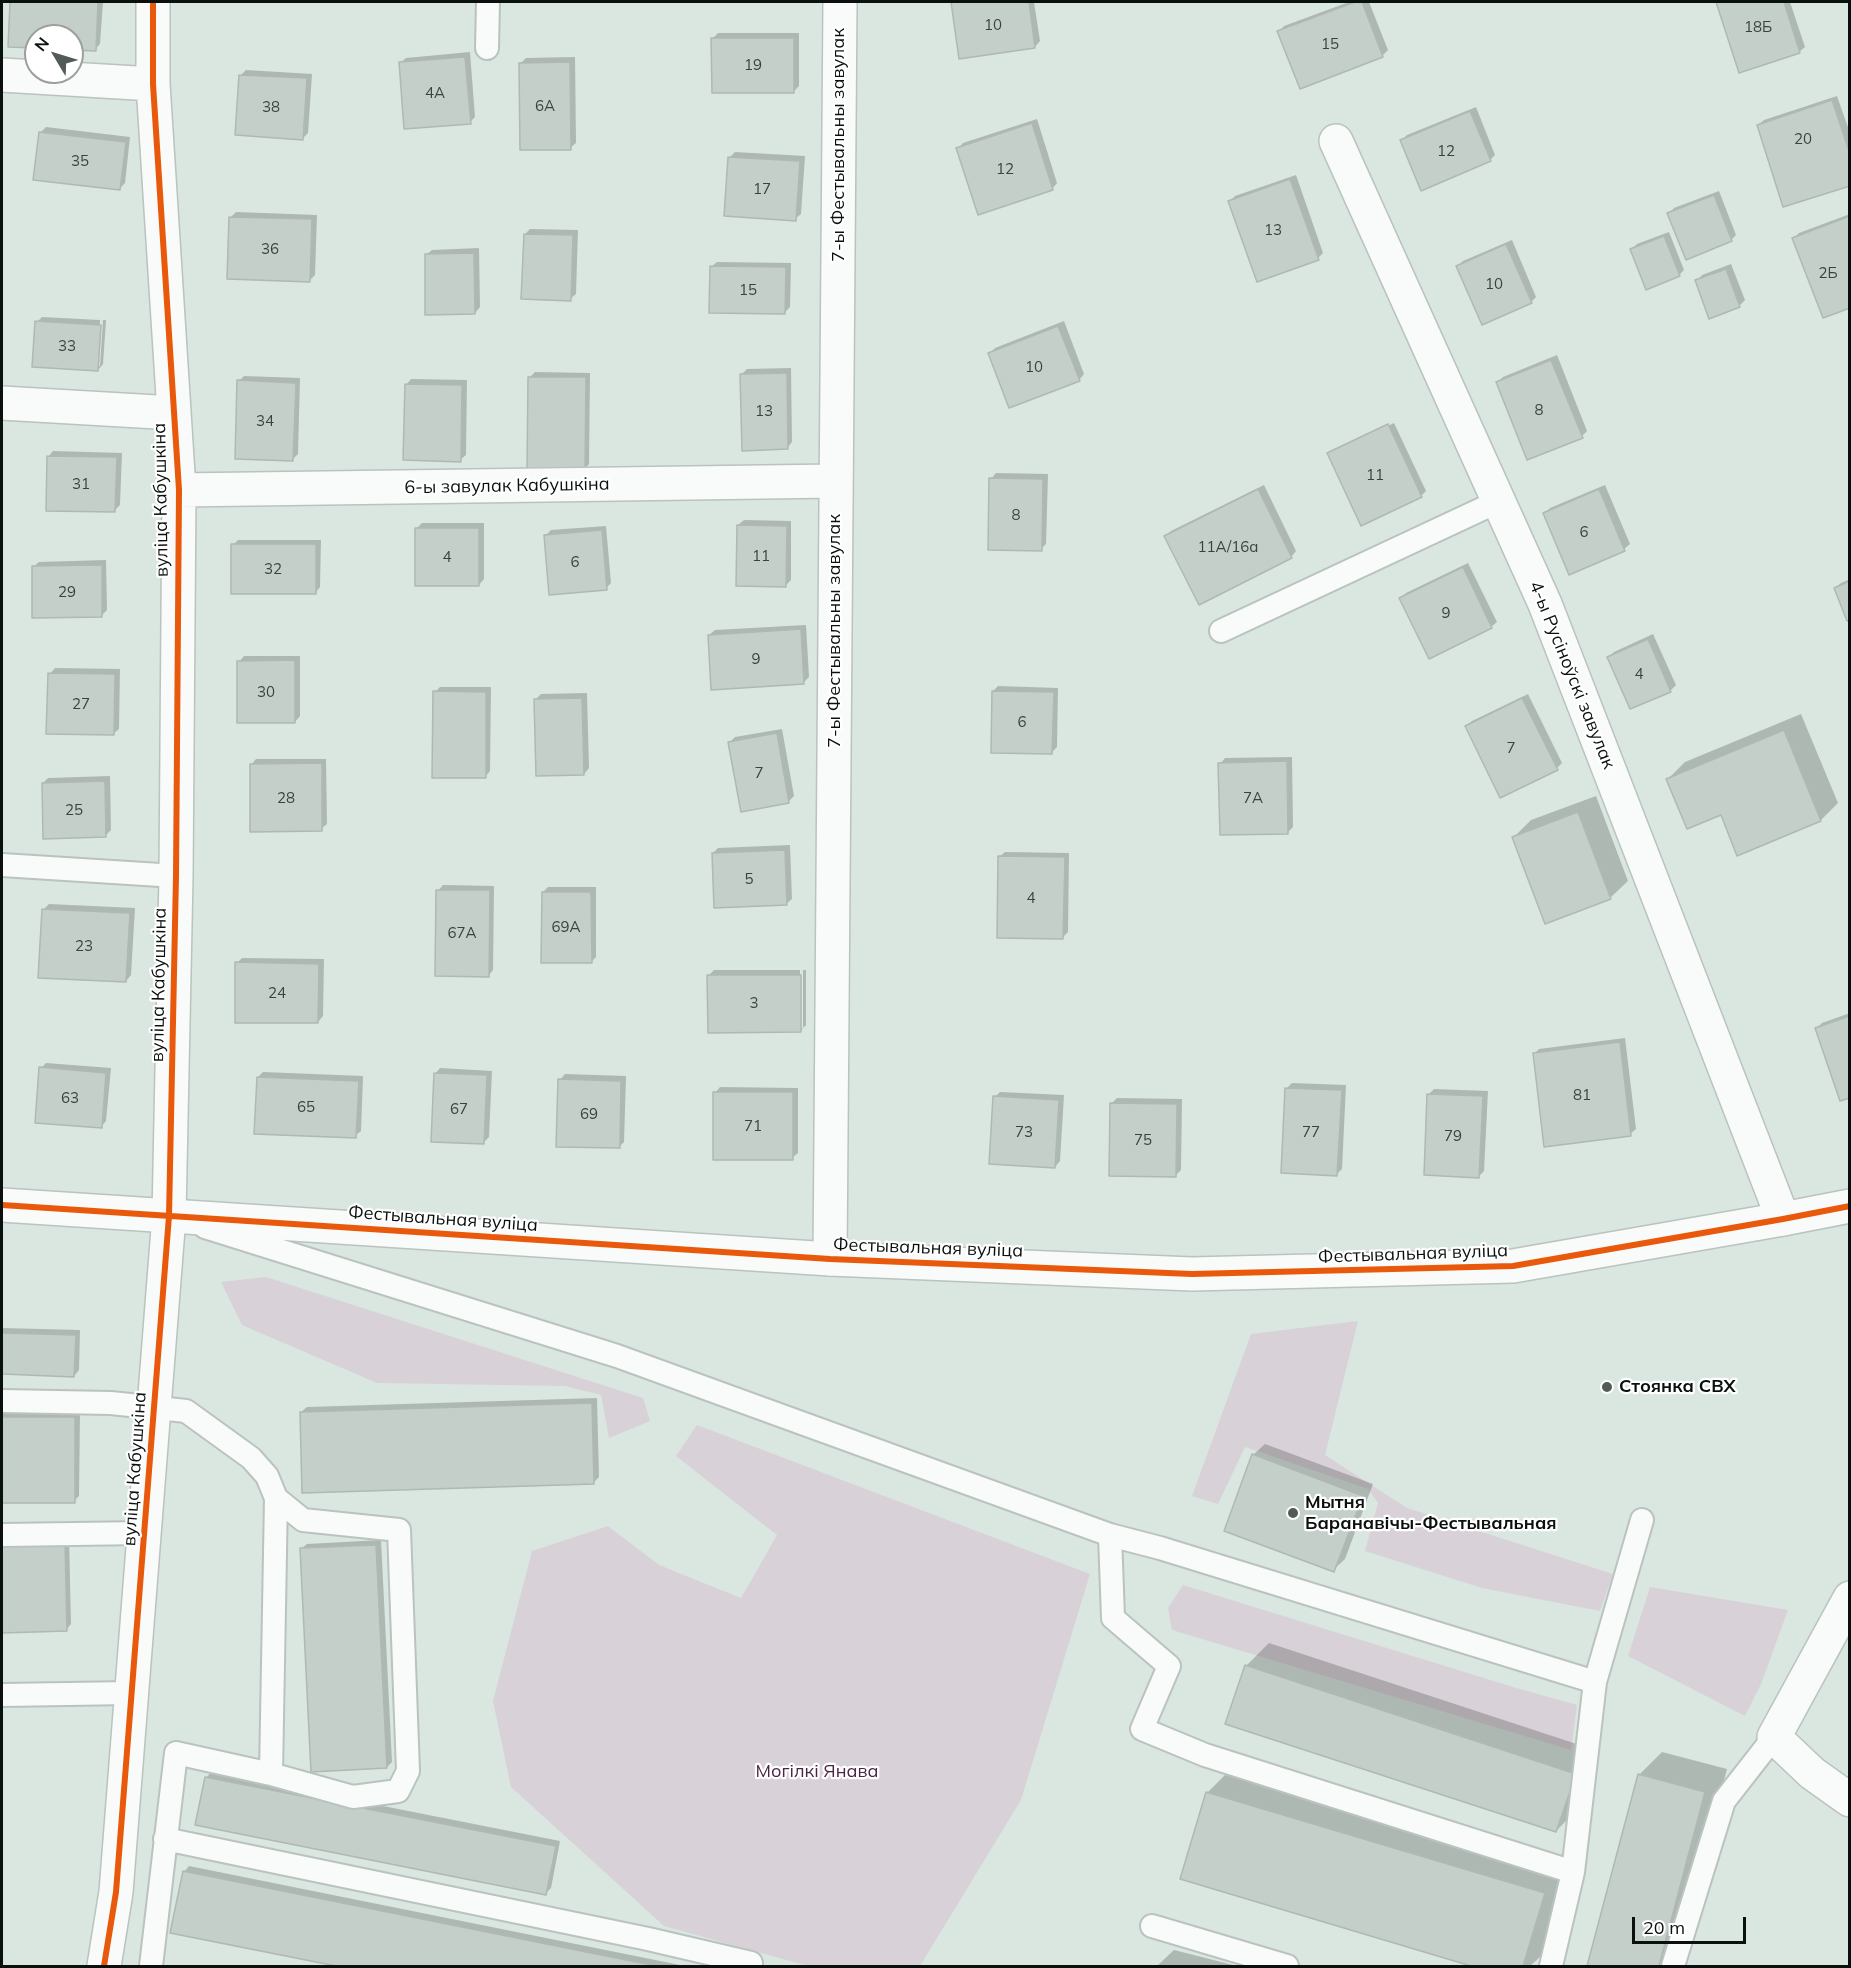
<!DOCTYPE html>
<meta charset="utf-8">
<style>
body{margin:0}
#map{position:relative;width:1851px;height:1968px;overflow:hidden;background:#dae6e0;font-family:Mulish,sans-serif}
canvas{display:block}
.frame{position:absolute;inset:0;border:3px solid #0a100d;pointer-events:none}
.north{position:absolute;left:24px;top:24px;width:60px;height:60px;box-sizing:border-box;background:#fff;border:2px solid #9d9f9e;border-radius:50%;rotate:308deg;font-size:16px;font-weight:700;line-height:24px;text-align:center;color:#0a100d}
.north::after{content:'';display:block;margin:auto;width:21px;height:27px;background:#535b57;clip-path:polygon(50% 0,100% 100%,50% 72%,0 100%)}
.scale{position:absolute;left:1632px;top:1917px;width:114px;height:27px;box-sizing:border-box;border:3px solid #0a100d;border-top:0;padding-left:8px;font-size:18px;line-height:21px;white-space:nowrap;color:#0a100d;-webkit-text-stroke:4px #fff;paint-order:stroke}
</style>
<div id="map">
<canvas width="1851" height="1968"></canvas>
<div class="frame"></div>
<div class="north">N</div>
<div class="scale">20 m</div>
</div>
<script>
const ctx = document.querySelector('canvas').getContext('2d');
ctx.lineJoin = 'round';
function paint(path, color) { ctx.fillStyle = color; ctx.fill(path, 'evenodd'); }
const poly = rows => new Path2D(rows.map(r => 'M' + r).join(''));
function strokePath(path, color, width, dash) { ctx.strokeStyle = color; ctx.lineWidth = width; ctx.lineCap = dash ? 'butt' : 'round'; ctx.setLineDash(dash || []); ctx.stroke(path); }
function drawText(font, color, halo, rows, align = 'center') {
  ctx.font = font + ' Mulish,sans-serif'; ctx.lineWidth = 4.5; ctx.setLineDash([]); ctx.textBaseline = 'middle'; ctx.strokeStyle = halo; ctx.fillStyle = color; for (const [text, x, y, turn = 0] of rows) {
    ctx.save(); ctx.translate(x, y); ctx.rotate((+turn || 0) * Math.PI / 180); ctx.textAlign = isNaN(turn) ? turn : align; if (halo) ctx.strokeText(text, 0, 0); ctx.fillText(text, 0, 0); ctx.restore();
  }
}
const green = poly([
 [266,1277,643,1398,650,1421,609,1438,601,1395,565,1386,377,1383,242,1325,221,1282],
 [1358,1321,1325,1455,1407,1508,1613,1574,1600,1611,1482,1588,1365,1551,1378,1503,1368,1489,1245,1447,1218,1504,1192,1496,1251,1334],
 [697,1425,1090,1574,1021,1800,920,1966,808,1966,664,1926,511,1787,493,1701,532,1551,608,1526,659,1565,741,1598,777,1535,676,1456],
 [1183,1585,1513,1687,1577,1705,1571,1750,1172,1630,1168,1608],
 [1650,1587,1788,1610,1761,1684,1745,1716,1628,1656]
]);
const shadow = poly([
 [12,2,103,2,100,44,95,49,72,48,72,36,36,36,36,47,10,46],
 [953,2,1034,2,1040,41,1035,47,961,57],
 [1349,2,1369,2,1388,50,1382,56,1279,32,1284,26],
 [1718,2,1790,2,1805,47,1799,52,1740,71],
 [718,33,799,33,799,86,794,91,713,38],
 [470,52,475,117,470,122,400,63,406,58],
 [575,57,576,143,570,148,521,63,526,58],
 [246,70,312,74,308,133,303,138,241,75],
 [1837,96,1850,133,1850,184,1758,125,1764,120],
 [1476,107,1495,155,1490,160,1402,140,1407,135],
 [1037,119,1057,183,1052,189,958,149,963,143],
 [46,127,130,137,125,183,120,188,40,133],
 [735,152,805,156,801,214,795,219,730,157],
 [1296,175,1323,253,1318,258,1230,201,1235,196],
 [1719,191,1736,235,1731,240,1669,214,1674,208],
 [236,212,317,215,315,275,310,280,231,217],
 [1850,214,1850,307,1794,238,1799,233],
 [530,229,578,230,576,294,570,299,525,234],
 [1669,232,1684,270,1679,275,1632,249,1637,244],
 [1512,240,1536,297,1531,302,1458,266,1463,261],
 [479,248,480,307,475,313,426,255,432,250],
 [717,262,791,263,790,307,785,312,711,267],
 [1731,264,1745,300,1739,306,1697,281,1702,275],
 [42,317,100,320,97,366,100,366,103,320,106,320,103,364,98,370,37,322],
 [1064,321,1084,374,1079,380,990,353,995,348],
 [1557,355,1587,431,1582,436,1498,382,1503,377],
 [791,368,792,442,787,448,742,374,747,369],
 [535,372,590,373,589,464,584,470,530,377],
 [244,376,300,378,298,454,293,459,239,381],
 [411,379,467,380,466,455,460,460,406,385],
 [1394,423,1426,491,1421,496,1329,454,1333,450,1333,452],
 [53,451,122,453,120,505,115,510,48,457],
 [996,473,1048,474,1046,544,1041,549,991,479],
 [1264,485,1296,551,1291,557,1166,537,1171,531],
 [1605,485,1630,544,1624,549,1545,514,1550,508],
 [744,520,791,521,791,580,785,586,738,525],
 [422,523,484,523,484,579,479,585,417,528],
 [606,526,611,583,606,588,546,535,551,530],
 [238,540,321,540,320,587,315,593,233,545],
 [106,560,107,610,101,616,33,567,39,562],
 [1468,563,1497,622,1491,627,1401,599,1406,593],
 [1850,579,1850,618,1835,588,1841,583],
 [806,625,809,677,803,683,709,635,715,630],
 [1653,634,1676,685,1671,690,1631,707,1609,657,1614,652],
 [244,656,300,656,300,716,295,722,239,662],
 [55,668,120,669,119,729,113,734,50,674],
 [998,686,1058,688,1057,747,1052,752,993,691],
 [440,687,491,687,490,771,485,777,435,692],
 [587,693,589,768,584,774,536,699,541,694],
 [1528,694,1562,763,1557,768,1466,727,1472,721],
 [1801,714,1838,803,1821,820,1722,813,1668,779,1685,762],
 [782,729,794,796,788,802,730,742,735,737],
 [1292,757,1293,827,1288,832,1220,764,1225,758],
 [256,759,326,759,327,824,321,829,251,765],
 [110,776,111,830,105,836,43,783,48,778],
 [1596,796,1628,881,1610,898,1514,837,1531,820],
 [790,845,792,899,786,904,713,853,718,848],
 [1005,852,1069,853,1068,932,1063,937,999,857],
 [443,885,494,886,493,970,488,976,438,891],
 [548,887,596,887,596,957,591,962,543,892],
 [49,904,135,908,131,975,126,981,43,910],
 [242,958,324,959,323,1016,318,1022,237,963],
 [714,970,800,970,800,1028,803,1028,803,970,806,970,806,1025,800,1031,709,975],
 [1850,1013,1850,1097,1816,1029,1822,1023],
 [1625,1038,1636,1129,1630,1134,1534,1054,1539,1049],
 [46,1063,111,1068,106,1121,101,1127,41,1068],
 [440,1068,492,1071,489,1137,483,1143,435,1074],
 [263,1072,363,1076,361,1131,355,1136,258,1077],
 [565,1074,626,1076,624,1142,619,1147,560,1080],
 [1292,1083,1346,1085,1342,1169,1337,1174,1287,1088],
 [720,1087,798,1088,798,1153,792,1158,715,1093],
 [1434,1089,1488,1091,1484,1171,1479,1176,1429,1094],
 [1000,1092,1064,1095,1060,1161,1055,1167,995,1097],
 [1117,1098,1182,1099,1181,1170,1176,1175,1112,1103],
 [2,1328,80,1330,79,1370,74,1376,2,1373],
 [597,1398,599,1477,594,1482,301,1412,307,1407],
 [2,1412,80,1412,79,1496,74,1501,2,1501],
 [1265,1444,1373,1484,1345,1559,1333,1570,1253,1455],
 [69,1538,71,1624,66,1630,2,1631,2,1539],
 [381,1540,392,1762,387,1767,301,1549,307,1544],
 [1269,1643,1598,1751,1579,1808,1556,1831,1246,1666],
 [1662,1752,1727,1769,1675,1966,1589,1966,1639,1775],
 [1230,1770,1567,1871,1541,1956,1530,1966,1477,1966,1181,1878,1208,1792],
 [211,1772,560,1841,551,1888,546,1893,206,1778],
 [189,1866,685,1966,343,1966,172,1932,184,1872],
 [1174,1950,1237,1966,1157,1966]
]);
const building = poly([
 [10,2,98,2,96,51,72,50,72,36,36,36,36,48,8,47,10,2],
 [951,2,1029,2,1035,48,959,59,951,2],
 [1355,2,1362,2,1383,57,1300,89,1277,31,1355,2],
 [1716,2,1784,2,1800,53,1739,73,1716,2],
 [711,38,794,38,794,93,712,93,711,38],
 [465,57,471,124,404,129,399,62,465,57],
 [570,62,571,150,520,150,519,63,570,62],
 [239,75,307,78,303,140,235,135,239,75],
 [1832,100,1850,154,1850,186,1783,207,1757,125,1832,100],
 [1470,111,1491,161,1421,191,1400,140,1470,111],
 [1032,123,1053,190,978,215,956,148,1032,123],
 [39,132,126,142,120,190,33,180,39,132],
 [728,157,800,161,796,221,724,216,728,157],
 [1290,179,1319,260,1257,282,1228,201,1290,179],
 [1714,195,1732,241,1686,260,1667,213,1714,195],
 [1850,216,1850,308,1823,318,1792,238,1850,216],
 [229,217,312,219,310,282,227,279,229,217],
 [524,234,573,235,571,301,521,299,524,234],
 [1664,236,1680,276,1646,290,1630,249,1664,236],
 [1506,244,1532,303,1482,325,1456,266,1506,244],
 [474,253,475,314,425,315,425,254,474,253],
 [710,266,786,267,785,314,709,313,710,266],
 [1726,269,1740,307,1709,319,1695,280,1726,269],
 [35,321,101,325,98,371,32,367,35,321],
 [1058,326,1080,381,1009,408,988,353,1058,326],
 [1551,360,1583,438,1527,460,1496,382,1551,360],
 [787,373,788,449,742,451,740,374,787,373],
 [528,377,586,377,585,471,527,471,528,377],
 [237,380,296,383,293,461,235,459,237,380],
 [405,384,462,385,461,462,403,460,405,384],
 [1388,424,1422,497,1361,526,1327,453,1388,424],
 [47,456,117,457,115,512,46,511,47,456],
 [989,478,1043,479,1042,551,988,550,989,478],
 [1258,489,1292,558,1199,605,1164,536,1258,489],
 [1599,489,1625,551,1569,575,1543,513,1599,489],
 [737,525,787,526,786,587,736,586,737,525],
 [415,528,479,528,479,586,415,586,415,528],
 [602,530,607,590,549,595,544,535,602,530],
 [231,544,316,544,316,594,231,594,231,544],
 [102,565,102,617,32,618,32,566,102,565],
 [1463,567,1492,628,1429,659,1399,598,1463,567],
 [1850,581,1850,620,1847,621,1834,588,1850,581],
 [801,629,804,684,711,690,708,635,801,629],
 [1648,639,1671,692,1630,709,1607,657,1648,639],
 [295,660,295,723,237,723,237,661,295,660],
 [48,673,115,674,114,735,46,734,48,673],
 [433,691,486,692,486,778,432,778,433,691],
 [992,691,1054,692,1052,754,991,753,992,691],
 [582,698,584,775,536,776,534,699,582,698],
 [1522,698,1558,770,1500,798,1465,726,1522,698],
 [1784,730,1821,821,1737,856,1721,815,1687,829,1666,779,1784,730],
 [777,733,789,803,741,812,728,742,777,733],
 [1287,761,1288,834,1220,835,1218,763,1287,761],
 [322,763,322,831,250,832,250,764,322,763],
 [105,781,106,837,43,839,42,783,105,781],
 [1578,812,1611,899,1545,924,1512,837,1578,812],
 [785,850,787,905,714,908,712,853,785,850],
 [998,856,1065,857,1063,939,997,938,998,856],
 [436,890,490,890,489,977,435,976,436,890],
 [542,892,591,892,592,963,541,963,542,892],
 [42,909,130,913,126,982,38,978,42,909],
 [235,962,319,964,318,1023,235,1023,235,962],
 [707,975,801,975,801,1032,708,1033,707,975],
 [1850,1016,1850,1098,1840,1101,1815,1028,1850,1016],
 [1620,1042,1631,1136,1544,1147,1533,1053,1620,1042],
 [39,1067,106,1073,102,1128,35,1123,39,1067],
 [434,1073,487,1075,484,1144,431,1142,434,1073],
 [257,1077,359,1081,356,1138,254,1134,257,1077],
 [558,1079,621,1081,620,1148,556,1147,558,1079],
 [1285,1088,1342,1090,1337,1176,1281,1173,1285,1088],
 [713,1092,793,1092,793,1160,713,1160,713,1092],
 [1427,1094,1483,1096,1479,1178,1424,1175,1427,1094],
 [993,1096,1059,1100,1055,1168,989,1164,993,1096],
 [1110,1103,1177,1104,1176,1177,1109,1176,1110,1103],
 [2,1333,76,1335,74,1377,2,1374,2,1333],
 [592,1403,594,1484,302,1493,300,1412,592,1403],
 [2,1417,75,1417,75,1503,2,1503,2,1417],
 [1252,1454,1363,1496,1334,1572,1224,1531,1252,1454],
 [65,1542,67,1631,2,1633,2,1544,65,1542],
 [376,1545,387,1768,311,1772,300,1548,376,1545],
 [1245,1665,1576,1774,1556,1832,1225,1724,1245,1665],
 [1638,1774,1705,1792,1659,1966,1587,1966,1638,1774],
 [205,1777,556,1846,546,1895,195,1825,205,1777],
 [1206,1792,1545,1893,1523,1966,1471,1966,1180,1879,1206,1792],
 [183,1871,656,1966,336,1966,170,1933,183,1871]
]);
const lane = poly([
 [487,48,488,2],
 [1221,631,1499,501],
 [2,865,176,876],
 [205,1227,617,1356,1110,1535,1160,1548,1595,1682],
 [2,1401,111,1403,186,1411,251,1458,267,1476,276,1498,303,1520,399,1530,408,1771,398,1791,353,1797,271,1774,176,1753,151,1966],
 [2,1535,145,1533],
 [1110,1535,1113,1618,1169,1666,1142,1729,1205,1755,1573,1872,1595,1682,1642,1520],
 [2,1695,132,1693],
 [271,1774,276,1498],
 [165,1839,648,1939,751,1963],
 [1152,1926,1287,1966],
 [1551,1966,1573,1872],
 [1673,1966,1724,1801,1774,1737]
]);
const street = poly([
 [2,75,153,84],
 [1336,141,1545,604,1783,1219],
 [2,403,174,413],
 [179,490,836,481],
 [830,1259,840,2],
 [1850,1598,1774,1737,1812,1773,1850,1800],
 [104,1966,116,1892,169,1216,176,876,179,490,153,84,153,2]
]);
const secondary = poly([
 [2,1205,830,1259,1192,1274,1513,1266,1783,1219,1850,1206]
]);
const cycleway = poly([
 [2,1205,830,1259,1192,1274,1513,1266,1783,1219,1850,1206],
 [104,1966,116,1892,169,1216,176,876,179,490,153,84,153,2]
]);
const markers = [
 [1607,1387,6,"#535b57"],
 [1293,1513,6,"#535b57"]
];
const numberNames = [
 ["10",993,25],
 ["18Б",1758,27],
 ["15",1330,44],
 ["19",753,65],
 ["4А",435,93],
 ["6А",545,106],
 ["38",271,107],
 ["20",1803,139],
 ["12",1446,151],
 ["35",80,161],
 ["12",1005,169],
 ["17",762,189],
 ["13",1273,230],
 ["36",270,249],
 ["2Б",1828,273],
 ["10",1494,284],
 ["15",748,290],
 ["33",67,346],
 ["10",1034,367],
 ["8",1539,410],
 ["13",764,411],
 ["34",265,421],
 ["11",1375,475],
 ["31",81,484],
 ["8",1016,515],
 ["6",1584,532],
 ["11А/16а",1228,547],
 ["11",761,556],
 ["4",447,557],
 ["6",575,562],
 ["32",273,569],
 ["29",67,592],
 ["9",1446,613],
 ["9",756,659],
 ["4",1639,674],
 ["30",266,692],
 ["27",81,704],
 ["6",1022,722],
 ["7",1511,748],
 ["7",759,773],
 ["28",286,798],
 ["7А",1253,798],
 ["25",74,810],
 ["5",749,879],
 ["4",1031,898],
 ["69А",566,927],
 ["67А",462,933],
 ["23",84,946],
 ["24",277,993],
 ["3",754,1003],
 ["81",1582,1095],
 ["63",70,1098],
 ["65",306,1107],
 ["67",459,1109],
 ["69",589,1114],
 ["71",753,1126],
 ["73",1024,1132],
 ["77",1311,1132],
 ["79",1453,1136],
 ["75",1143,1140]
];
const streetNames = [
 ["7-ы Фестывальны завулак",839,145,-90],
 ["6-ы завулак Кабушкіна",507,486,-1],
 ["вуліца Кабушкіна",161,500,-91],
 ["7-ы Фестывальны завулак",835,631,-90],
 ["4-ы Русіноўскі завулак",1572,675,68],
 ["вуліца Кабушкіна",159,985,-89],
 ["Фестывальная вуліца",443,1219,4],
 ["Фестывальная вуліца",928,1248,2],
 ["Фестывальная вуліца",1413,1254,-2],
 ["вуліца Кабушкіна",135,1469,-86]
];
const poiNames = [
 ["Стоянка СВХ",1619,1387],
 ["Мытня",1305,1503],
 ["Баранавічы-Фестывальная",1305,1524]
];
const parkNames = [
 ["Могілкі Янава",817,1772]
];
paint(green, '#d8d2d8');
paint(shadow, '#0003');
paint(building, '#c5cfca');
strokePath(building, '#afb8b3', 1.5);
strokePath(lane, '#bac3be', 26);
strokePath(street, '#bac3be', 36);
strokePath(secondary, '#bac3be', 36);
strokePath(lane, '#f9fbfa', 22);
strokePath(street, '#f9fbfa', 33);
strokePath(secondary, '#f9fbfa', 33);
strokePath(cycleway, '#e8590c', 6);
for (const [x, y, r, color] of markers) { const dot = new Path2D(); dot.arc(x, y, r, 0, 2 * Math.PI); ctx.fillStyle = color; ctx.fill(dot); strokePath(dot, '#fff', 2); }
drawText('15px', '#3b423e', null, numberNames);
drawText('18px', '#0a100d', '#fff', streetNames);
drawText('bold 18px', '#0a100d', '#fff', poiNames, 'left');
drawText('18px', '#4c2446', '#fff', parkNames);
</script>
